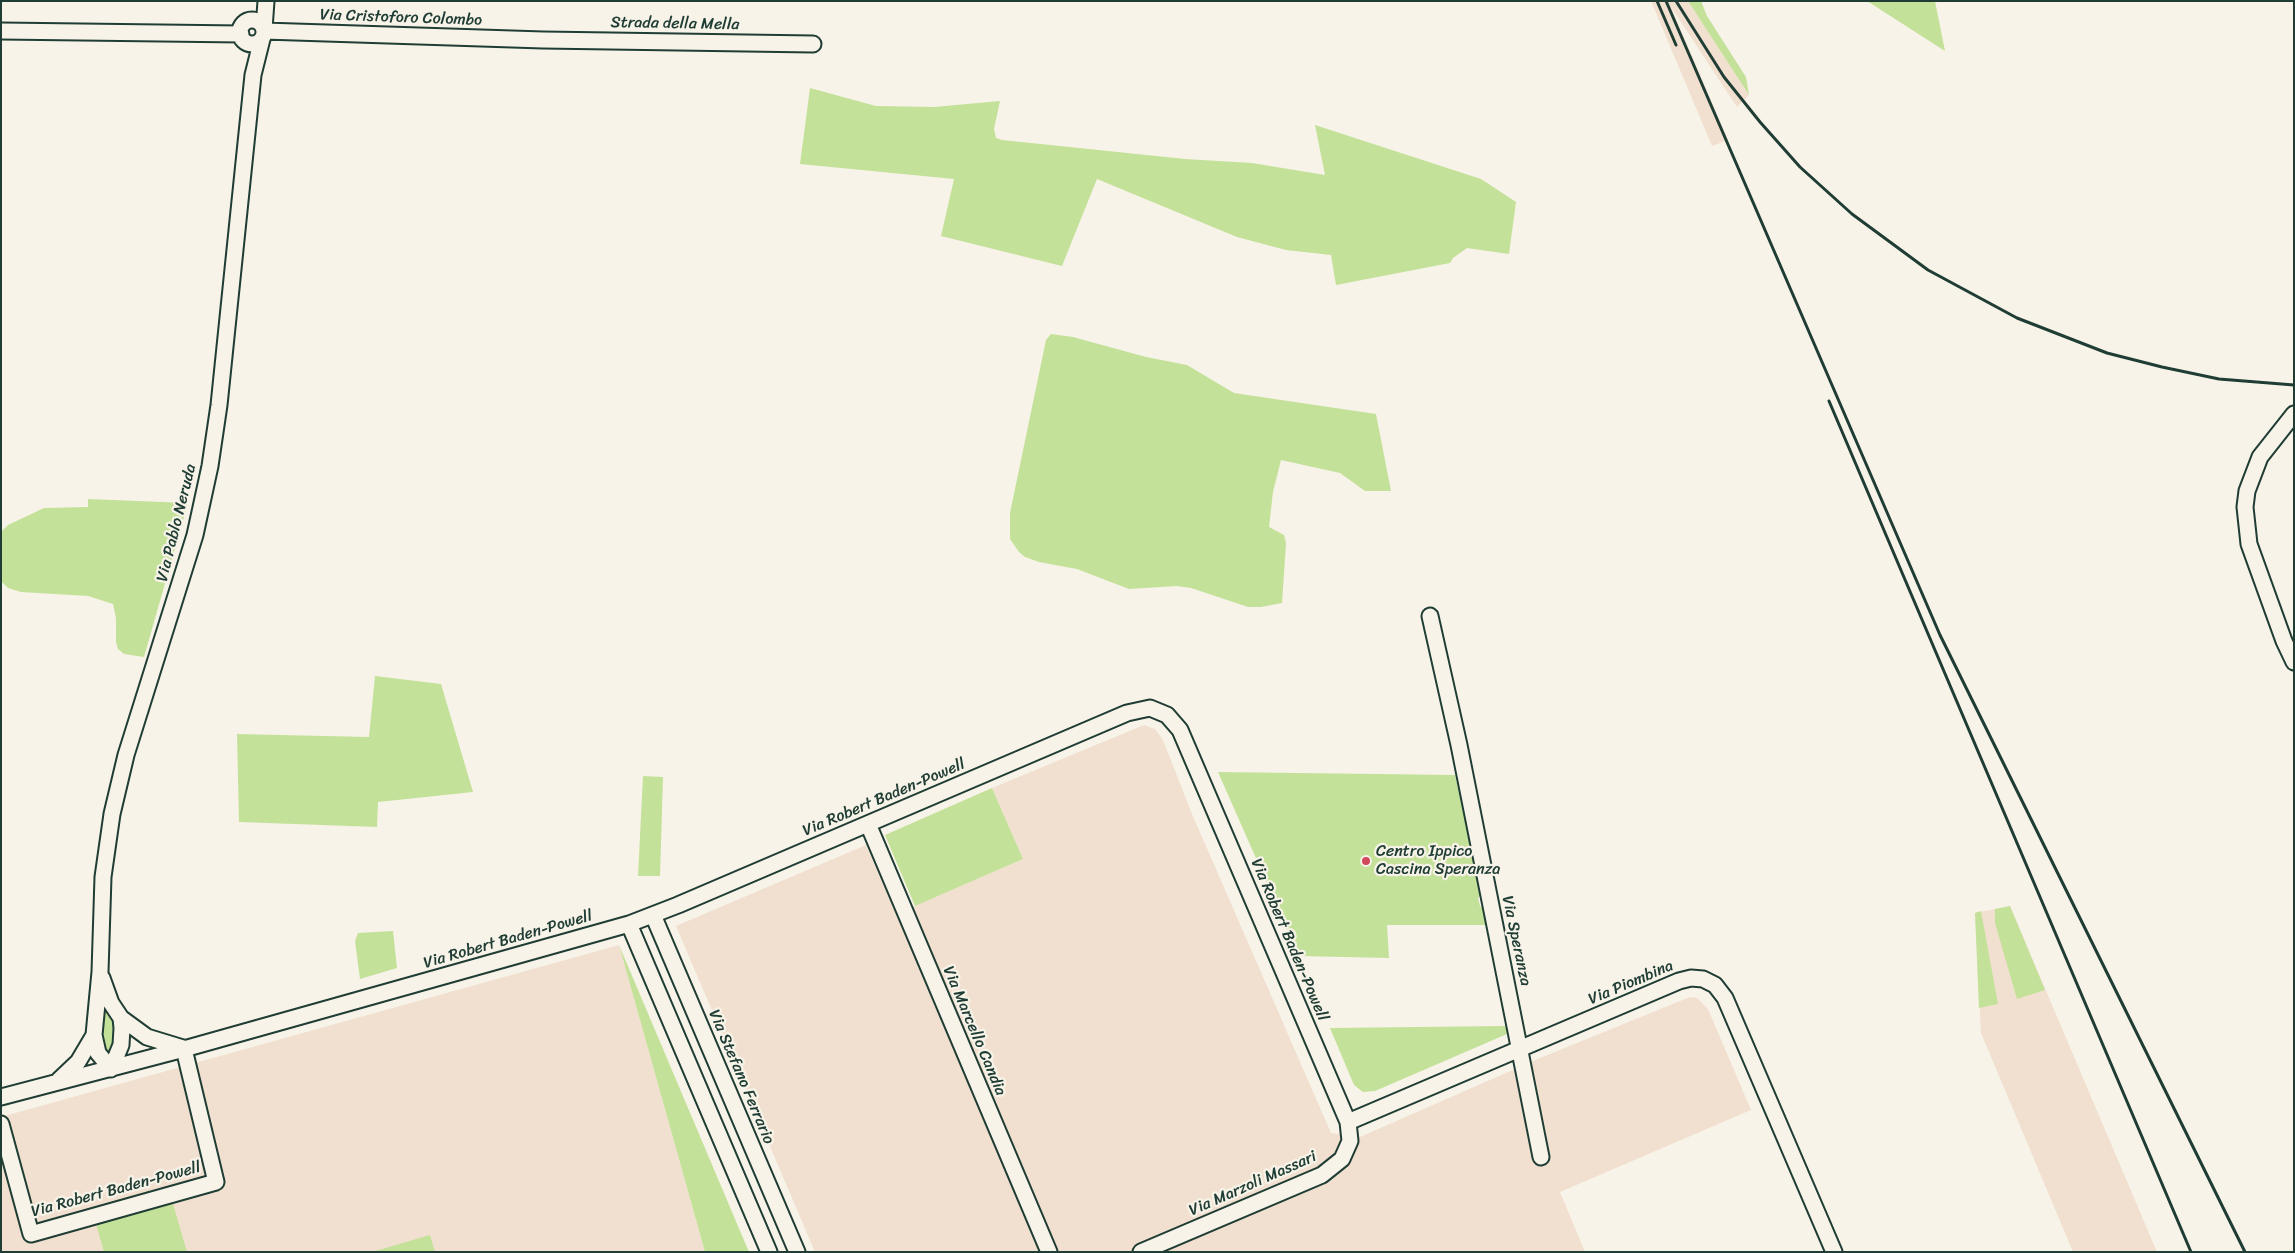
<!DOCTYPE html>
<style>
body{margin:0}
#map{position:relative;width:2295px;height:1253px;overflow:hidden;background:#f7f3e8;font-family:Sriracha,sans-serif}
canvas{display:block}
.frame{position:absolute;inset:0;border:2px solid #1f3d34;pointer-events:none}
</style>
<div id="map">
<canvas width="2295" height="1253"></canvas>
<div class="frame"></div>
</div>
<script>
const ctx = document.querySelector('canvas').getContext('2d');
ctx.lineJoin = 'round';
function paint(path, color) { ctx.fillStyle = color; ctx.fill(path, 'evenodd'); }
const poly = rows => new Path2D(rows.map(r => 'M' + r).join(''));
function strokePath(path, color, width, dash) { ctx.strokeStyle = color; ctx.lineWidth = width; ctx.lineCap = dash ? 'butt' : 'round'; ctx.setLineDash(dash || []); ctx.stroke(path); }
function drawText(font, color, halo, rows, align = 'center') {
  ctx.font = font + ' Sriracha,sans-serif'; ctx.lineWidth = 4.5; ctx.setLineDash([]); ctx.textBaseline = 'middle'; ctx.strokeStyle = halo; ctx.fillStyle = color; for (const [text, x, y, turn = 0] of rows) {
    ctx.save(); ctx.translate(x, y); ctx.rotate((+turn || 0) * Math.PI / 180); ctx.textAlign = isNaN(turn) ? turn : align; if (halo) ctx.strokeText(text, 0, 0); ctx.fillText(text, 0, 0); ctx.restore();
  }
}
const built = poly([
 [1651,1,1688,1,1749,95,1737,107,1671,7,1728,140,1712,146],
 [1144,725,1155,729,1163,740,1192,814,1331,1133,1360,1137,1540,1058,1690,997,1697,998,1708,1009,1751,1110,1560,1192,1585,1252,815,1252,676,926,866,845,896,914,1023,859,992,788],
 [2010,906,2157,1252,2073,1252,1981,1033,1975,913],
 [619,945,705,1252,1,1252,1,1117]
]);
const green = poly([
 [1688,1,1701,1,1707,16,1746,77,1749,95],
 [1867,1,1935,1,1945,51],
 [810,88,876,106,934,107,1000,101,994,129,996,138,1002,140,1185,159,1252,163,1325,175,1315,125,1481,179,1516,202,1509,254,1467,248,1453,258,1450,263,1336,285,1331,255,1286,250,1237,237,1097,179,1062,266,941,236,954,179,800,164],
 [1051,334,1073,337,1146,357,1187,365,1234,393,1376,414,1391,491,1365,491,1340,473,1281,460,1273,492,1269,527,1284,535,1286,543,1282,603,1261,607,1248,607,1191,588,1177,586,1129,589,1077,569,1039,562,1025,557,1019,552,1010,539,1010,513,1046,340],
 [88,499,188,503,144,657,124,654,118,649,116,642,116,618,113,604,88,596,21,592,8,588,1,581,1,532,8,525,44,508,88,507],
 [375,676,441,684,473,792,378,802,377,827,239,822,237,734,369,737],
 [1218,772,1455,775,1483,893,1478,898,1480,906,1487,911,1490,925,1387,925,1389,958,1299,956],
 [643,776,663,777,660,876,638,876],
 [992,788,1023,859,915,906,885,835],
 [2010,906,2045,990,2017,999,1995,923,1995,909],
 [1981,911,1998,1004,1979,1008,1975,913],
 [393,931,397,968,360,979,355,941,358,933],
 [619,945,749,1252,705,1252],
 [103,996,109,1005,119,1035,110,1056,99,1048],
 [1504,1026,1507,1027,1507,1034,1375,1091,1363,1092,1354,1085,1330,1028],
 [173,1204,187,1252,104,1252,96,1224],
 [430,1235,435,1252,372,1252]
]);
const minor = poly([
 '240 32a12 12 0 1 1 24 0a12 12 0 1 1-24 0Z',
 [264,29,266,1],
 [1,31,241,34],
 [264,31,543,40,813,44],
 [2294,414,2260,457,2247,491,2245,507,2249,544,2284,641,2294,662],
 [1430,616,1459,745,1541,1157],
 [868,824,1049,1252],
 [653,915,797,1252],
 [629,924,769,1252],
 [102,978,111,1003,121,1018,122,1028,121,1045,111,1069],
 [121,1018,147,1037,183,1048],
 [94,1035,98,1053,111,1069],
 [59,1080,78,1062,94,1035,100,972,103,877,112,814,126,755,195,535,210,466,219,405,253,75,262,39],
 [1,1097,184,1049,629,924,678,905,1127,713,1150,708,1167,715,1180,730,1348,1122,1350,1141,1342,1159,1322,1175,1141,1252],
 [1348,1122,1679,981,1691,978,1703,979,1715,985,1725,998,1834,1252],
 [1,1124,31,1234,216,1182,184,1049]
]);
const rail = poly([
 [1657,1,1676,45],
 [1666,1,1940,635,2245,1252],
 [1676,1,1724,77,1760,122,1800,167,1852,214,1928,270,2017,318,2107,353,2162,367,2219,379,2294,385],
 [1829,401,2191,1252]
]);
const markers = [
 [1366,861,5,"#d1495b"]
];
const streetNames = [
 ["Via Cristoforo Colombo",401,18,2],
 ["Strada della Mella",675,24,1],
 ["Via Pablo Neruda",177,523,-76],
 ["Via Robert Baden-Powell",884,798,-23],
 ["Via Robert Baden-Powell",508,940,-16],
 ["Via Robert Baden-Powell",1289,940,67],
 ["Via Speranza",1516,941,78],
 ["Via Piombina",1631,983,-23],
 ["Via Marcello Candia",974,1031,67],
 ["Via Stefano Ferrario",741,1077,67],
 ["Via Marzoli Massari",1253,1184,-24],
 ["Via Robert Baden-Powell",116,1190,-15]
];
const poiNames = [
 ["Centro Ippico",1376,852],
 ["Cascina Speranza",1376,870]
];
paint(built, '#f1e0cf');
paint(green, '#c4e199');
strokePath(minor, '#1f3d34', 19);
strokePath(minor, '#f7f3e8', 15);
strokePath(rail, '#1f3d34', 3);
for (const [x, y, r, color] of markers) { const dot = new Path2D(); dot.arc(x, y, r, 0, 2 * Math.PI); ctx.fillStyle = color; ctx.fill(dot); strokePath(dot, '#f7f3e8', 2); }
drawText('16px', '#1f3d34', '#f7f3e8', streetNames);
drawText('16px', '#1f3d34', '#f7f3e8', poiNames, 'left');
</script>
